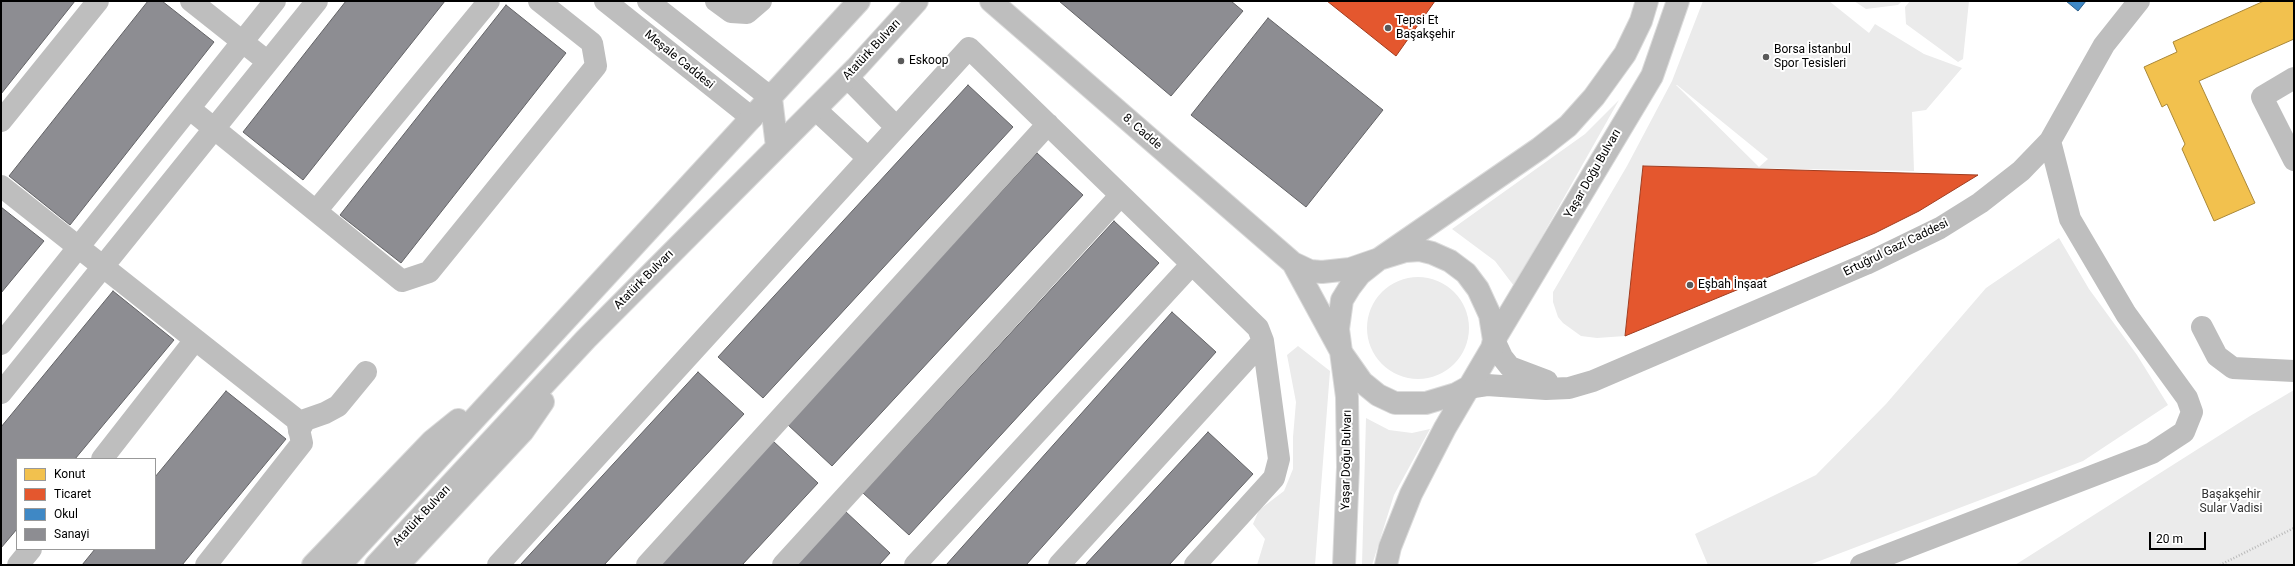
<!DOCTYPE html>
<meta charset="utf-8">
<style>
body{margin:0}
#map{position:relative;width:2295px;height:566px;overflow:hidden;background:#fff;font-family:Roboto,sans-serif}
canvas{display:block}
.frame{position:absolute;inset:0;border:2px solid #000;pointer-events:none}
.legend{position:absolute;left:16px;top:458px;width:140px;height:92px;box-sizing:border-box;background:#fff;border:1px solid #999;margin:0;padding:5px 7px;list-style:none;font-size:12px;color:#000}
.legend li{display:flex;align-items:center;gap:8px;height:20px}
.legend b{width:20px;border:1px solid #999}
.scale{position:absolute;left:2149px;top:532px;width:57px;height:18px;box-sizing:border-box;border:2px solid #000;border-top:0;padding-left:5px;font-size:12px;line-height:14px;white-space:nowrap;color:#000;-webkit-text-stroke:3px #fff;paint-order:stroke}
</style>
<div id="map">
<canvas width="2295" height="566"></canvas>
<div class="frame"></div>
<ul class="legend">
<li><b style="height:11px;background:#f2c14e"></b>Konut</li>
<li><b style="height:11px;background:#e4572e"></b>Ticaret</li>
<li><b style="height:11px;background:#3f88c5"></b>Okul</li>
<li><b style="height:11px;background:#8d8d92"></b>Sanayi</li>
</ul>
<div class="scale">20 m</div>
</div>
<script>
const ctx = document.querySelector('canvas').getContext('2d');
ctx.lineJoin = 'round';
function paint(path, color) { ctx.fillStyle = color; ctx.fill(path, 'evenodd'); }
const poly = rows => new Path2D(rows.map(r => 'M' + r).join(''));
function strokePath(path, color, width, dash) { ctx.strokeStyle = color; ctx.lineWidth = width; ctx.lineCap = dash ? 'butt' : 'round'; ctx.setLineDash(dash || []); ctx.stroke(path); }
function drawText(font, color, halo, rows, align = 'center') {
  ctx.font = font + ' Roboto,sans-serif'; ctx.lineWidth = 4; ctx.setLineDash([]); ctx.textBaseline = 'middle'; ctx.strokeStyle = halo; ctx.fillStyle = color; for (const [text, x, y, turn = 0] of rows) {
    ctx.save(); ctx.translate(x, y); ctx.rotate((+turn || 0) * Math.PI / 180); ctx.textAlign = isNaN(turn) ? turn : align; if (halo) ctx.strokeText(text, 0, 0); ctx.fillText(text, 0, 0); ctx.restore();
  }
}
const green = poly([
 [1703,1,1829,1,1869,33,1875,24,1924,54,1962,68,1926,110,1912,112,1914,171,1643,166,1625,336,1597,338,1581,336,1563,323,1558,317,1553,302,1553,292,1627,166,1672,81],
 [1676,85,1677,85,1768,159,1759,167],
 [1854,1,1902,1,1898,5,1866,9],
 [1910,1,1969,1,1963,59,1958,62,1906,24,1905,7],
 [1619,100,1514,286,1495,261,1452,229,1585,134],
 [2059,238,2089,289,2137,355,2168,405,2083,461,1809,565,1708,565,1695,534,1816,475,1886,404,1986,288],
 '1367 328a51 51 0 1 1 102 0a51 51 0 1 1-102 0Z',
 [1298,346,1330,371,1315,565,1257,565,1265,539,1253,524,1259,510,1284,491,1293,469,1293,437,1296,402,1287,355],
 [2294,390,2294,565,2015,565,2250,416],
 [1366,418,1389,430,1412,433,1430,429,1394,495,1372,565,1362,565]
]);
const homes = poly([
 [2264,1,2294,1,2294,39,2199,81,2255,203,2214,221,2182,149,2185,144,2167,104,2162,107,2144,67,2177,52,2173,42,2264,1]
]);
const shops = poly([
 [1327,1,1435,1,1396,56,1327,1],
 [1643,166,1759,169,1978,175,1919,211,1875,233,1625,336,1643,166]
]);
const schools = poly([
 [2066,1,2086,1,2078,11,2066,1]
]);
const industry = poly([
 [1,1,75,1,1,94,1,1],
 [148,1,162,1,214,42,70,225,9,176,148,1],
 [346,1,445,1,303,180,243,132,346,1],
 [1059,1,1231,1,1243,11,1171,96,1059,1],
 [506,5,566,53,401,263,340,215,506,5],
 [1268,18,1383,110,1306,207,1191,115,1268,18],
 [968,85,1013,127,763,398,718,357,968,85],
 [1037,153,1083,195,832,466,787,424,1037,153],
 [1,207,44,241,1,293,1,207],
 [1114,221,1159,263,909,535,863,493,1114,221],
 [113,291,174,340,75,459,17,459,17,529,1,548,1,427,113,291],
 [1172,312,1216,352,1026,565,946,565,1172,312],
 [698,372,744,414,604,565,520,565,698,372],
 [226,391,286,439,182,565,82,565,95,549,155,549,155,477,226,391],
 [1208,432,1253,474,1169,565,1085,565,1208,432],
 [773,441,818,483,742,565,658,565,773,441],
 [845,511,890,553,879,565,795,565,845,511]
]);
const path = poly([
 [2220,565,2294,528]
]);
const minor = poly([
 [191,1,268,62],
 [605,1,752,118],
 [648,1,771,98],
 [716,1,731,12,747,13,761,1],
 [847,77,896,127],
 [2294,78,2262,97,2294,160],
 [190,109,402,281,429,272,596,66,592,43,539,1],
 [815,109,868,158],
 [1,121,98,1],
 [1,186,297,420,302,443,206,565],
 [316,211,489,1],
 [2202,327,2217,356,2233,368,2294,371],
 [1494,340,1502,357,1510,367,1547,381],
 [1,344,275,1],
 [1467,388,1487,385,1546,389,1569,388,1593,381,1866,264,1940,228,1980,203,2021,171,2050,141,2104,45,2139,1],
 [1,393,317,1],
 [299,431,305,420,325,413,338,406,366,372],
 [102,459,195,340],
 [18,565,31,549],
 [498,565,969,48,1258,328,1263,341,1279,459,1274,478,1195,565],
 [647,565,1048,124],
 [783,565,1121,195],
 [915,565,1192,264],
 [1059,565,1263,341],
 [1861,565,2152,453,2184,432,2192,412,2187,398,2126,314,2070,219,2050,141]
]);
const major = poly([
 [991,1,1293,263,1310,271,1322,272,1350,269,1379,259,1540,148,1568,126,1594,97,1625,54,1641,21,1647,1],
 [771,98,777,147],
 [1293,263,1343,355,1362,382,1378,395,1395,403,1426,403,1456,394,1467,388],
 [313,565,432,441,458,420],
 [340,565,859,1],
 [376,565,586,339,857,67,917,1],
 [398,565,523,431,543,402],
 [1344,565,1348,467,1347,397,1338,329,1342,300,1350,287,1360,274,1379,259,1405,251,1420,250,1432,253,1450,261,1466,273,1478,289,1490,315,1494,340],
 [1386,565,1390,547,1411,494,1445,428,1492,348,1494,340,1652,76,1678,1]
]);
const markers = [
 [1388,28,4,"#595959"],
 [1766,57,4,"#595959"],
 [901,61,4,"#595959"],
 [1690,285,4,"#595959"]
];
const poiNames = [
 ["Tepsi Et",1396,21],
 ["Başakşehir",1396,35],
 ["Borsa İstanbul",1774,50],
 ["Spor Tesisleri",1774,64],
 ["Eskoop",909,61],
 ["Eşbah İnşaat",1698,285]
];
const streetNames = [
 ["Atatürk Bulvarı",872,50,-47],
 ["Meşale Caddesi",679,60,39],
 ["8. Cadde",1142,132,41],
 ["Yaşar Doğu Bulvarı",1593,174,-60],
 ["Ertuğrul Gazi Caddesi",1896,248,-26],
 ["Atatürk Bulvarı",644,280,-45],
 ["Yaşar Doğu Bulvarı",1347,460,-89],
 ["Atatürk Bulvarı",422,516,-47]
];
const parkNames = [
 ["Başakşehir",2231,495],
 ["Sular Vadisi",2231,509]
];
paint(green, '#ebebeb');
paint(homes, '#f2c14e');
strokePath(homes, '#a98737', 1);
paint(shops, '#e4572e');
strokePath(shops, '#a03d20', 1);
paint(schools, '#3f88c5');
strokePath(schools, '#2c5f8a', 1);
paint(industry, '#8d8d92');
strokePath(industry, '#636366', 1);
strokePath(major, '#dbdbdb', 24);
strokePath(path, '#b9b9b9', 2.5, [1, 2]);
strokePath(minor, '#bebebe', 22);
strokePath(major, '#bebebe', 22);
for (const [x, y, r, color] of markers) { const dot = new Path2D(); dot.arc(x, y, r, 0, 2 * Math.PI); ctx.fillStyle = color; ctx.fill(dot); strokePath(dot, '#fff', 1.5); }
drawText('12px', '#000', '#fff', poiNames, 'left');
drawText('12px', '#000', '#fff', streetNames);
drawText('12px', '#313131', '#fff', parkNames);
</script>
